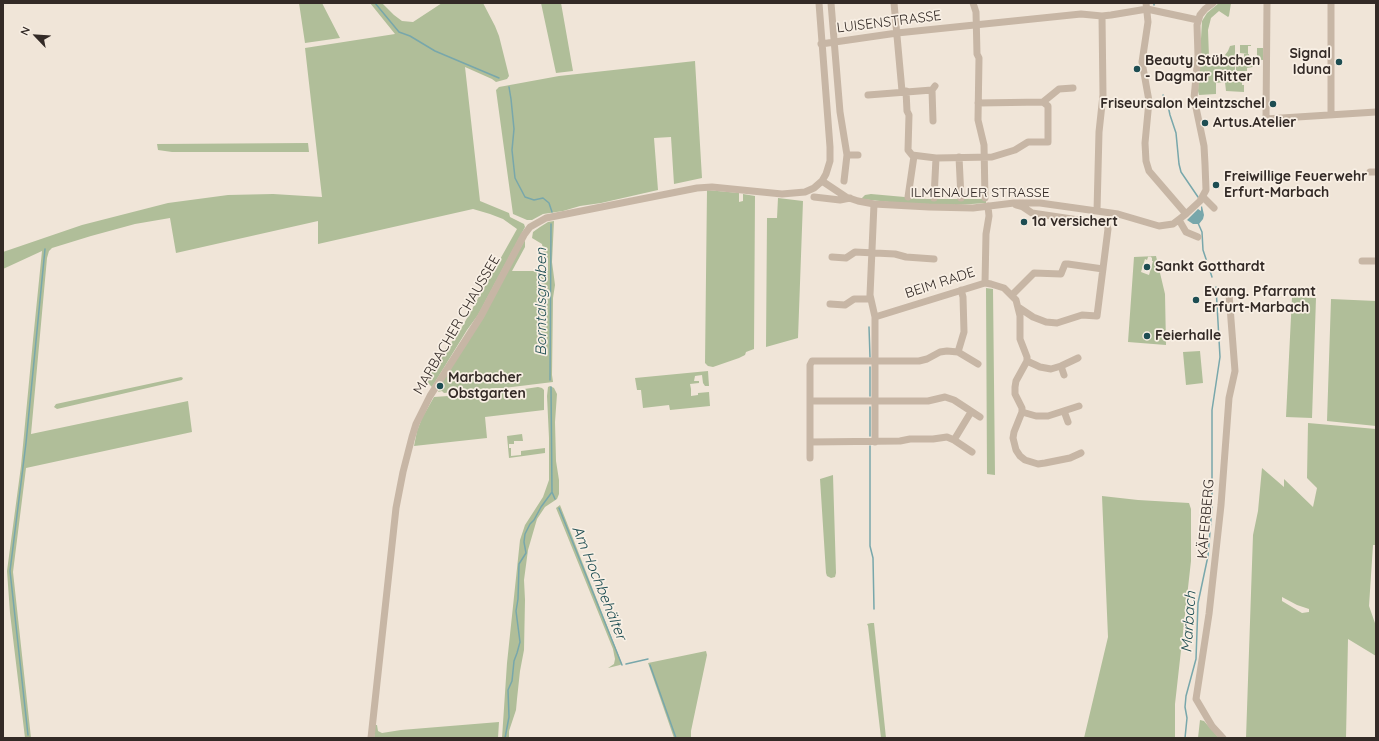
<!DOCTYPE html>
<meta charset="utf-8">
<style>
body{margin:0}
#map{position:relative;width:1379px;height:741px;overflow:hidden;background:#f0e5d8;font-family:Quicksand,sans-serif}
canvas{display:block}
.frame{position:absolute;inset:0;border:4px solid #332a26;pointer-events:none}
.north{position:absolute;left:16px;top:16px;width:40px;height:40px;-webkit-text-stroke:3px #f8efe4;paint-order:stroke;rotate:295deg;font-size:11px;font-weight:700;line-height:16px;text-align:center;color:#332a26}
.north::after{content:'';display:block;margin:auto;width:14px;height:18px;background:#332a26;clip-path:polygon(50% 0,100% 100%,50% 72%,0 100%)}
</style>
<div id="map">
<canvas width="1379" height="741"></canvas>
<div class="frame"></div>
<div class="north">N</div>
</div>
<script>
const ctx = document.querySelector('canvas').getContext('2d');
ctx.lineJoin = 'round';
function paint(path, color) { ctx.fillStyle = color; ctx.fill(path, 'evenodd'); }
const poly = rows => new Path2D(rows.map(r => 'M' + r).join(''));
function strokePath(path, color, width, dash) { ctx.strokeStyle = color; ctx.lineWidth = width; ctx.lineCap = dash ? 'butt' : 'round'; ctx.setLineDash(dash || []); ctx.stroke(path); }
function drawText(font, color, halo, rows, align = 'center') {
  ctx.font = font + ' Quicksand,sans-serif'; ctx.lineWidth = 3.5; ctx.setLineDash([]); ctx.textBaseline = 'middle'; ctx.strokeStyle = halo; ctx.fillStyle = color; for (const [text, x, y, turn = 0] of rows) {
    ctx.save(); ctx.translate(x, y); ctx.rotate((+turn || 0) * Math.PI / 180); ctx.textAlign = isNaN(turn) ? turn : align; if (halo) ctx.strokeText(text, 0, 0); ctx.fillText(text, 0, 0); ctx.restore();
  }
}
const green = poly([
 [299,3,322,3,340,38,305,43],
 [370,3,382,3,394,15,402,21,413,22,442,3,483,3,495,26,499,36,509,76,507,79,496,82,492,79,465,67,480,201,509,213,510,217,524,224,525,227,478,315,467,330,432,387,425,380,431,372,428,367,457,336,517,229,503,219,490,214,473,209,318,244,318,221,176,253,170,218,135,224,91,236,52,248,49,251,47,258,31,434,188,401,192,432,26,468,13,572,31,738,25,738,10,613,7,571,21,466,33,340,42,251,3,269,3,252,82,225,168,203,228,195,273,194,322,197,305,48,395,34],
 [541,3,561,3,573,71,556,73],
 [1219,3,1231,3,1229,16,1228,17,1219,11,1211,18,1208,30,1209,57,1217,60,1222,59,1228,51,1230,46,1235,45,1235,81,1242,82,1242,85,1244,85,1244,92,1226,91,1225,82,1216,83,1216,94,1199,95,1198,91,1202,21,1207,13],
 [1240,45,1251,45,1251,46,1248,46,1248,54,1240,53],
 [1257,48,1263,48,1263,60,1257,60],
 [1244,54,1249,54,1248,61,1253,62,1253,67,1247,68,1247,71,1236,71,1236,65,1241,65,1241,59,1244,59],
 [695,61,702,178,674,184,671,137,654,138,658,190,601,203,580,206,563,211,543,214,532,220,527,220,513,214,496,90,499,87,559,76],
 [308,143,309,152,172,152,158,150,157,144],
 [707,190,739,193,739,202,743,201,743,194,755,196,754,349,746,352,745,355,739,358,713,367,708,366,705,363],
 [871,194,927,199,986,199,986,203,957,205,908,204,861,199,865,195],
 [778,198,803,201,798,338,766,347,767,218,777,218],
 [554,221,552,262,555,285,553,298,552,375,553,382,504,388,497,388,444,393,442,391,438,392,443,382,443,380,525,240,525,247,512,271,548,271,548,258,544,254,542,244,532,238,533,232,540,227,548,222],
 [1156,256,1165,294,1166,345,1128,342,1134,257],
 [1150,256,1152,258,1152,261,1153,261,1149,275,1141,272,1145,259,1147,260,1148,257],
 [986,288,993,289,995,475,987,474],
 [1292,297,1316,298,1312,418,1286,417],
 [1331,299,1376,301,1376,426,1327,421],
 [1200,351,1203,383,1186,385,1183,352],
 [708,371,709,386,705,386,703,383,702,375,695,376,694,381,699,381,699,383,690,384,691,389,691,396,698,395,698,393,709,392,710,406,670,410,669,405,643,408,641,390,637,390,635,378],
 [181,377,183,378,182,380,57,409,54,407,56,404],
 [550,386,554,388,557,394,555,422,556,461,559,480,559,494,557,499,545,507,537,519,528,550,524,580,525,600,524,650,520,671,517,699,516,710,509,731,509,738,502,738,507,663,520,540,525,525,543,497,549,480,549,438,547,396,548,387],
 [538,387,542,388,544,390,544,410,485,417,487,438,414,446,417,431,422,418,434,397,504,392],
 [1308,423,1376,429,1376,545,1373,545,1369,606,1376,626,1376,656,1348,639,1346,738,1246,738,1253,535,1258,511,1262,468,1284,487,1284,479,1313,507,1317,488,1307,478],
 [1282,597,1297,605,1309,609,1309,612,1302,613,1282,601],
 [522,434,523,441,514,441,514,444,509,444,509,448,511,448,511,456,521,455,521,451,545,448,545,453,509,458,507,436],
 [833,475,836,573,835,577,831,578,827,576,826,573,820,479],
 [1102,496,1138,500,1189,503,1191,509,1191,561,1175,704,1175,738,1084,738,1108,637],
 [560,505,622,664,620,665,608,668,614,664,615,659,613,649,556,508],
 [871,623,874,623,886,738,881,738,868,626,867,624],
 [706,651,707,655,691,731,691,738,674,738,648,663],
 [1200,720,1204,721,1219,738,1198,738],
 [499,722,498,738,374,738,375,725,377,725,378,731,382,733,401,730]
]);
const water = poly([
 [1202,206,1204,215,1203,219,1199,224,1193,224,1187,220,1198,209,1201,211,1201,207]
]);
const stream = poly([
 [375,3,399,32,410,36,435,51,499,78],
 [1154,3,1154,5],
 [509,87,511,99,514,129,512,150,515,178,525,197,534,200,543,198,549,203,552,212],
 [1163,95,1167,101,1170,115,1176,133,1179,164,1181,172,1198,197],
 [1198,223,1202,232,1203,250,1212,277],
 [869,327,870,357],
 [870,367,870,396],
 [550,380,551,224],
 [870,407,870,436],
 [870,446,870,546,873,558,874,609],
 [552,492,555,499],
 [1212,501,1212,410,1220,357,1216,287],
 [559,508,622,665],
 [626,664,648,659],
 [650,665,676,738],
 [28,735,10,571,26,443,45,249],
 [505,738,509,717,508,690,512,681,514,661,517,653,520,642,516,611,518,599,519,564,526,553,524,542,525,534,530,524,534,520,541,507,552,492,551,387],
 [1185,738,1187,718,1185,707,1186,696,1196,659,1198,603,1208,556,1212,507]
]);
const minor = poly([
 [831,3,840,112,847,155,844,181],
 [894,3,902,91],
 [973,3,976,12,977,54,979,58,978,120,984,145,985,198],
 [1146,3,1148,22,1142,62,1149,101,1145,143,1146,161,1149,171,1186,214],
 [1267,3,1266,119,1376,112],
 [1331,3,1331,115],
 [821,44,897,33,1081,14,1102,16,1111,15,1147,9,1198,20],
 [932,90,933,121],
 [906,91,907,111,909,115,908,150,912,155,936,158,992,157,1015,150,1028,142,1048,142,1048,106,1043,102,978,103],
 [868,95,932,90,935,86],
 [1043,102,1059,89,1073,88],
 [847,155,858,155],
 [959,157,961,198],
 [1370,172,1376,172],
 [822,181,846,197,858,201,874,204,929,207,973,208,1014,203,1040,203,1118,214,1159,226,1173,224,1186,214,1200,201,1206,190,1205,164,1204,146,1194,98,1198,56,1197,25,1200,15,1205,9,1213,3],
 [814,197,840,200,850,198],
 [908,197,914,156],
 [1203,197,1214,208],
 [934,198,936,158],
 [874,204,870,295,875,317,875,442],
 [1016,205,1023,207,1032,213,1105,224,1107,225,1108,229,1097,316,1082,315,1057,323,1046,322,1033,317,1018,307],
 [1097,211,1099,132,1103,95,1102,16],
 [1179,220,1186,232,1198,237],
 [832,257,846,258,855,252,895,254,906,257,934,259],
 [1362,261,1376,261],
 [985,283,986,234,989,216,988,206],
 [1012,295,1034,273,1061,274,1065,264,1068,264,1103,269],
 [830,304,845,305,854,299,870,299],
 [875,317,985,283,991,284,1004,288,1016,300,1020,316,1020,339,1027,357,1027,361,1040,367,1051,369,1061,366,1078,358],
 [958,352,964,332,963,297,961,290],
 [1027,361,1016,381,1015,387,1015,394,1022,408,1022,412,1036,416,1048,416,1079,406],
 [1061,366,1064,375],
 [810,401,810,365,812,361,919,361,927,359,940,352,947,351,958,352,978,364],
 [1064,411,1068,422],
 [1022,412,1014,432,1013,438,1016,450,1020,456,1025,460,1038,464,1045,463,1070,458,1081,453],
 [954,440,971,412],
 [810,442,810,401,928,401,945,397,954,400,980,417],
 [810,458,810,442,900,441,910,439,933,439,947,437,954,440,972,452],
 [371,738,396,508,403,472,412,437,416,424,430,396,481,316,524,235,530,227,546,218,697,188,712,187,782,194,805,192,814,188,822,181,826,174,830,161,830,147,819,3],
 [1223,738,1212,726,1196,699,1209,614,1221,505,1229,398,1235,371,1229,294]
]);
const markers = [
 [1339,62,4,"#1d4d52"],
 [1137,69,4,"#1d4d52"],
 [1273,104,4,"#1d4d52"],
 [1205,123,4,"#1d4d52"],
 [1216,185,4,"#1d4d52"],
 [1024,222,4,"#1d4d52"],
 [1147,267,4,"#1d4d52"],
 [1196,300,4,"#1d4d52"],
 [1147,336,4,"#1d4d52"],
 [440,386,4,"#1d4d52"]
];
const streetNames = [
 ["LUISENSTRASSE",889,22,-7],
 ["ILMENAUER STRASSE",980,193],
 ["BEIM RADE",940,283,-18],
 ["MARBACHER CHAUSSEE",457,325,-60],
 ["KÄFERBERG",1206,519,-85]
];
const poiNames = [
 ["Signal",1331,54,"right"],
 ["Iduna",1331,70,"right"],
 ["Beauty Stübchen",1145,61],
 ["- Dagmar Ritter",1145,77],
 ["Friseursalon Meintzschel",1265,104,"right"],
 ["Artus.Atelier",1213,123],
 ["Freiwillige Feuerwehr",1224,177],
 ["Erfurt-Marbach",1224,193],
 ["1a versichert",1032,222],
 ["Sankt Gotthardt",1155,267],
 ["Evang. Pfarramt",1204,292],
 ["Erfurt-Marbach",1204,308],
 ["Feierhalle",1155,336],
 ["Marbacher",448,378],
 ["Obstgarten",448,394]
];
const waterNames = [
 ["Borntalsgraben",541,302,-90],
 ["Am Hochbehälter",599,583,68],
 ["Marbach",1189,622,-86]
];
paint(green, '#b0be99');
paint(water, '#78a7ab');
strokePath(stream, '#78a7ab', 1.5);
strokePath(minor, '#c7b6a5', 7);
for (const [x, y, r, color] of markers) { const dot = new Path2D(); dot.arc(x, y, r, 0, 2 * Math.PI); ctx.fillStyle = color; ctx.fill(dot); strokePath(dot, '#f8efe4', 1.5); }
drawText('14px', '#332a26', '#f8efe4', streetNames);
drawText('bold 14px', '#332a26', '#f8efe4', poiNames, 'left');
drawText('italic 15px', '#1d4d52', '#f8efe4', waterNames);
</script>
